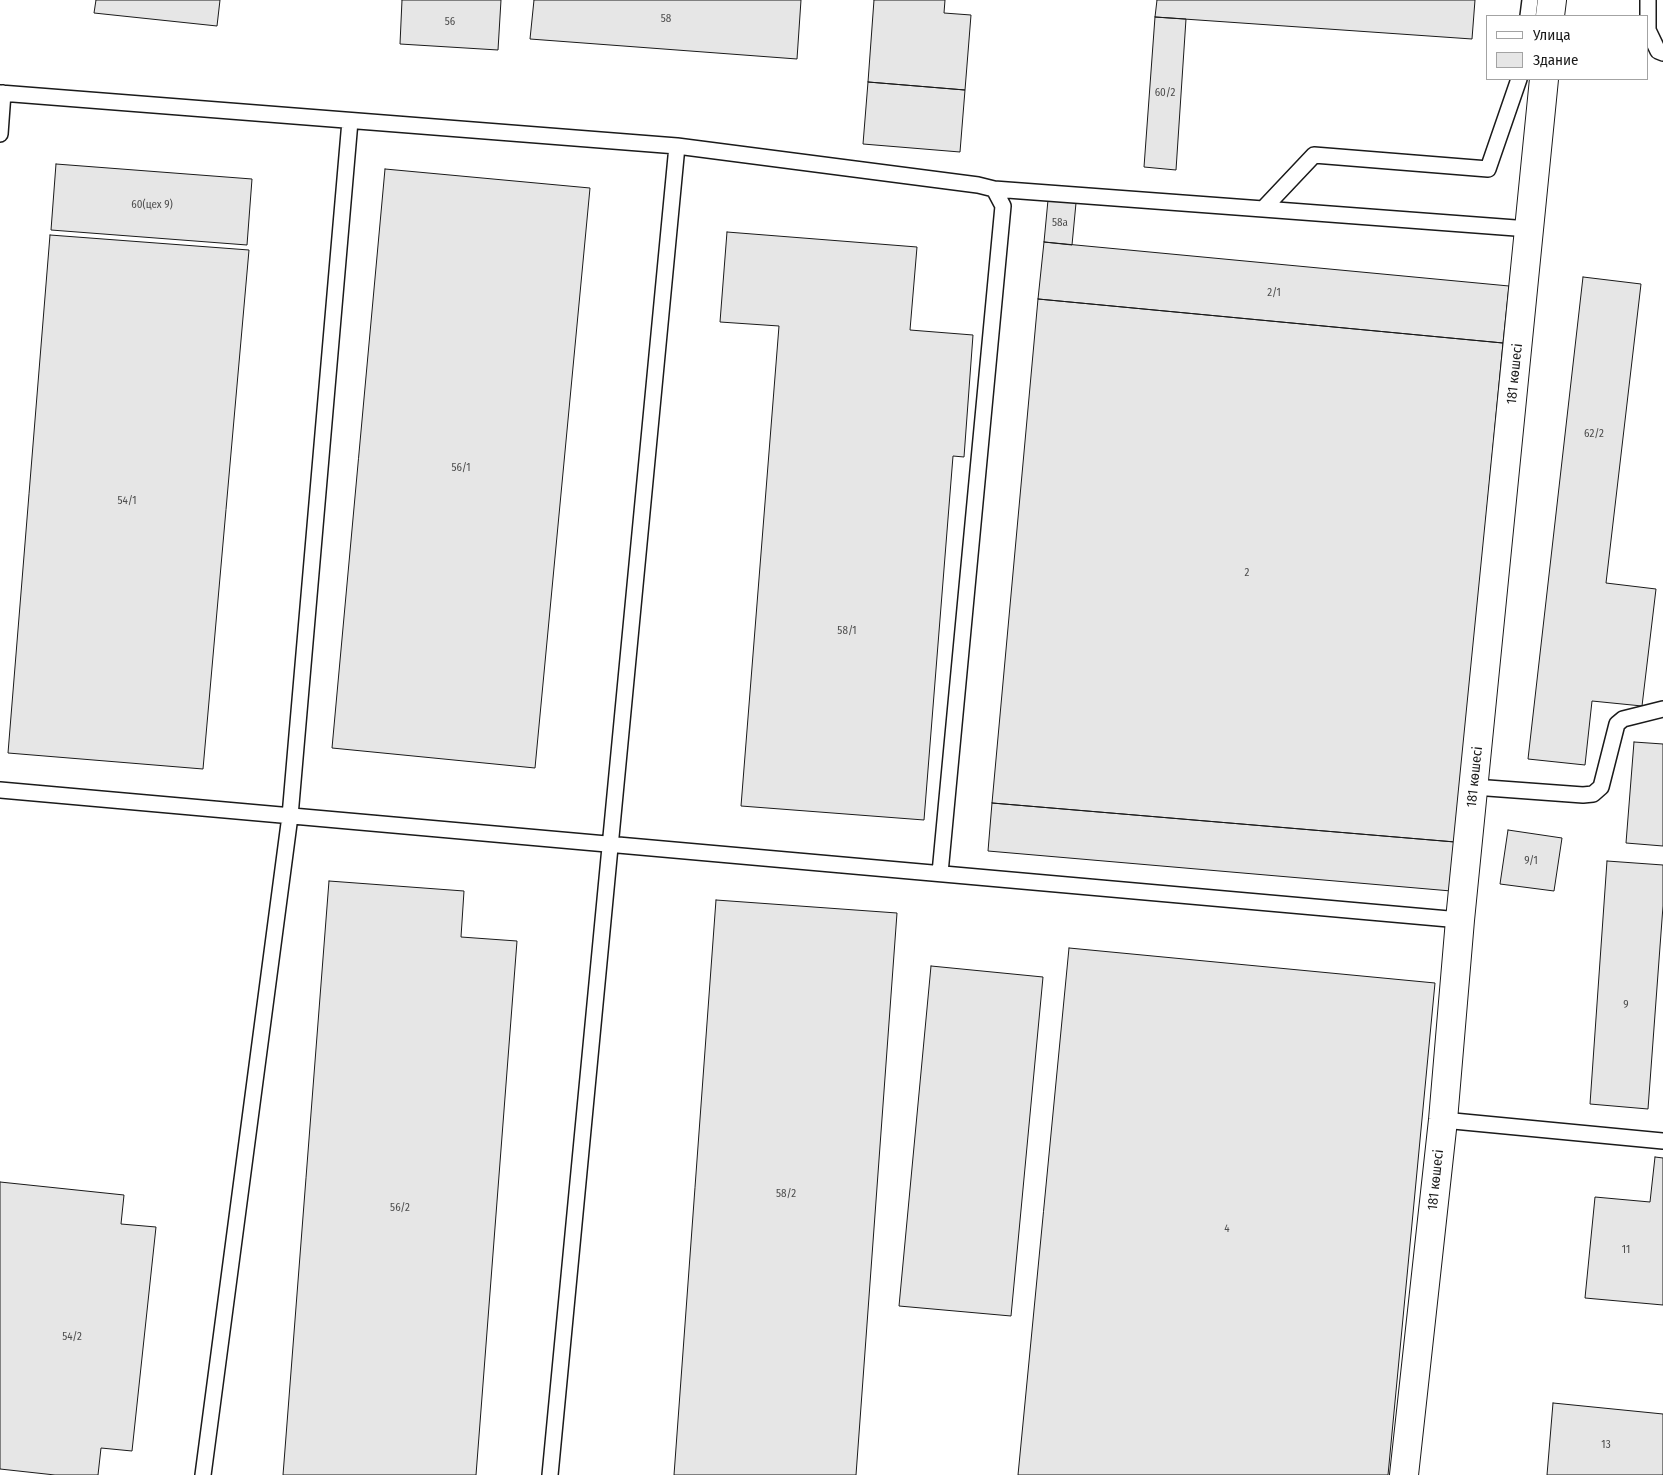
<!DOCTYPE html>
<meta charset="utf-8">
<style>
body{margin:0}
#map{position:relative;width:1663px;height:1475px;overflow:hidden;background:#fff;font-family:"Fira Sans Condensed",sans-serif}
canvas{display:block}
.legend{position:absolute;left:1486px;top:15px;width:162px;height:65px;box-sizing:border-box;background:#fff;border:1px solid #a3a3a3;margin:0;padding:6px 9px;list-style:none;font-size:15px;color:#1a1a1a}
.legend li{display:flex;align-items:center;gap:10px;height:25px}
.legend b{width:25px;border:1px solid #a3a3a3}
</style>
<div id="map">
<canvas width="1663" height="1475"></canvas>
<ul class="legend">
<li><b style="height:6px;background:#fff"></b>Улица</li>
<li><b style="height:14px;background:#e6e6e6"></b>Здание</li>
</ul>
</div>
<script>
const ctx = document.querySelector('canvas').getContext('2d');
ctx.lineJoin = 'round';
function paint(path, color) { ctx.fillStyle = color; ctx.fill(path, 'evenodd'); }
const poly = rows => new Path2D(rows.map(r => 'M' + r).join(''));
function strokePath(path, color, width, dash) { ctx.strokeStyle = color; ctx.lineWidth = width; ctx.lineCap = dash ? 'butt' : 'round'; ctx.setLineDash(dash || []); ctx.stroke(path); }
function drawText(font, color, halo, rows, align = 'center') {
  ctx.font = font + ' "Fira Sans Condensed",sans-serif'; ctx.lineWidth = 4; ctx.setLineDash([]); ctx.textBaseline = 'middle'; ctx.strokeStyle = halo; ctx.fillStyle = color; for (const [text, x, y, turn = 0] of rows) {
    ctx.save(); ctx.translate(x, y); ctx.rotate((+turn || 0) * Math.PI / 180); ctx.textAlign = isNaN(turn) ? turn : align; if (halo) ctx.strokeText(text, 0, 0); ctx.fillText(text, 0, 0); ctx.restore();
  }
}
const building = poly([
 [96,0,220,0,217,26,94,13,96,0],
 [402,0,501,0,498,50,400,44,402,0],
 [534,0,801,0,797,59,530,39,534,0],
 [874,0,945,0,944,13,971,15,965,90,868,82,874,0],
 [1157,0,1475,0,1472,39,1155,17,1157,0],
 [1155,17,1186,19,1176,170,1144,167,1155,17],
 [868,82,965,90,960,152,863,144,868,82],
 [56,164,252,179,247,245,51,230,56,164],
 [385,169,590,188,535,768,332,748,385,169],
 [1048,200,1076,203,1072,245,1044,242,1048,200],
 [727,232,917,247,910,330,973,335,964,457,953,456,924,820,741,806,779,326,720,322,727,232],
 [50,235,249,250,203,769,8,753,50,235],
 [1044,242,1509,286,1503,343,1038,299,1044,242],
 [1583,277,1641,284,1606,583,1656,589,1642,706,1592,701,1585,765,1528,759,1583,277],
 [1038,299,1503,343,1455,842,992,803,1038,299],
 [1634,742,1663,744,1663,846,1626,843,1634,742],
 [992,803,1455,842,1451,891,988,851,992,803],
 [1508,830,1562,838,1554,891,1500,884,1508,830],
 [1607,861,1663,865,1663,906,1648,1109,1590,1104,1607,861],
 [329,881,464,891,461,937,517,941,476,1475,283,1475,329,881],
 [716,900,897,913,856,1475,674,1475,716,900],
 [1069,948,1435,983,1388,1475,1018,1475,1069,948],
 [931,966,1043,977,1011,1316,899,1306,931,966],
 [1655,1157,1663,1158,1663,1305,1585,1298,1595,1197,1650,1202,1655,1157],
 [0,1182,124,1195,121,1224,156,1227,132,1451,101,1448,98,1475,55,1475,0,1469,0,1182],
 [1553,1403,1663,1414,1663,1475,1547,1475,1553,1403]
]);
const service = poly([
 [1648,0,1648,30,1658,51,1663,53],
 [1528,16,1530,0],
 [0,93,677,146,978,185,994,189,1263,209,1314,155,1488,169,1519,79],
 [0,134,3,93],
 [1263,209,1529,229],
 [1474,787,1583,795,1593,794,1601,787,1617,724,1623,719,1663,709],
 [0,790,1460,920],
 [940,873,1003,206,994,189],
 [1443,1120,1663,1141],
 [203,1475,290,816,350,121],
 [550,1475,677,146]
]);
const minor = poly([
 [1550,16,1552,0],
 [1404,1475,1443,1120,1460,920,1544,79]
]);
const numberNames = [
 ["58",666,19],
 ["56",450,22],
 ["60/2",1165,93],
 ["60(цех 9)",152,205],
 ["58а",1060,223],
 ["2/1",1274,293],
 ["62/2",1594,434],
 ["56/1",461,468],
 ["54/1",127,501],
 ["2",1247,573],
 ["58/1",847,631],
 ["9/1",1531,861],
 ["9",1626,1005],
 ["58/2",786,1194],
 ["56/2",400,1208],
 ["4",1227,1229],
 ["11",1626,1250],
 ["54/2",72,1337],
 ["13",1606,1445]
];
const streetNames = [
 ["181 көшесі",1515,374,-84],
 ["181 көшесі",1475,777,-84],
 ["181 көшесі",1436,1180,-84]
];
paint(building, '#e6e6e6');
strokePath(building, '#1a1a1a', 1);
strokePath(service, '#1a1a1a', 18);
strokePath(minor, '#1a1a1a', 30);
strokePath(service, '#fff', 15);
strokePath(minor, '#fff', 28);
drawText('11px', '#4d4d4d', null, numberNames);
drawText('14px', '#1a1a1a', '#fff', streetNames);
</script>
